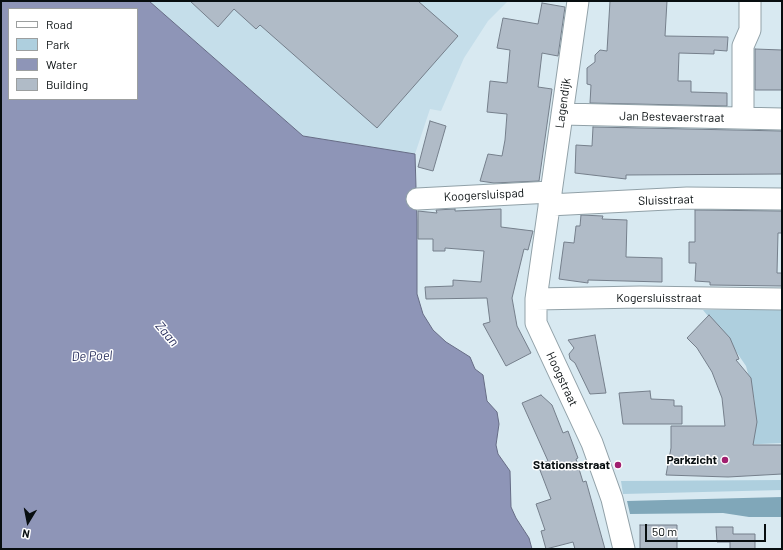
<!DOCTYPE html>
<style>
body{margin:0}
#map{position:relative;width:783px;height:550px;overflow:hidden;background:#d8e9f1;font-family:Barlow,sans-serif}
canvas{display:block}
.frame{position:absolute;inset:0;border:2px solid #080e10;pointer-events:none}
.legend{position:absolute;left:8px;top:8px;width:130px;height:92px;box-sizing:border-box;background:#fff;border:1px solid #9c9f9f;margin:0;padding:5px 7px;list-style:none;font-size:12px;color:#080e10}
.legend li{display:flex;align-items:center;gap:8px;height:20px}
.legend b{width:20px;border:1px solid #9c9f9f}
.north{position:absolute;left:8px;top:502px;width:40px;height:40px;-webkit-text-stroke:3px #fff;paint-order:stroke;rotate:190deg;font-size:11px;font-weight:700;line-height:16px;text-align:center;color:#080e10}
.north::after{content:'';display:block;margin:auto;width:14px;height:18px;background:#080e10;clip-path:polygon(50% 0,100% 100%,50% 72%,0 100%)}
.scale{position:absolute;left:645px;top:524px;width:121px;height:18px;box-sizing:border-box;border:2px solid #080e10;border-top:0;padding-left:5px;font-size:12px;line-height:14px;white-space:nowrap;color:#080e10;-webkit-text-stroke:3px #fff;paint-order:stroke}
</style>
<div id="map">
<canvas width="783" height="550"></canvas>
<div class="frame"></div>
<ul class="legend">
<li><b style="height:5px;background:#fff"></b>Road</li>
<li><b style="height:11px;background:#aecfde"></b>Park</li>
<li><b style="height:11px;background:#8e95b7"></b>Water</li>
<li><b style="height:11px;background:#b0bbc7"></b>Building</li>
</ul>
<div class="north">N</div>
<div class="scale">50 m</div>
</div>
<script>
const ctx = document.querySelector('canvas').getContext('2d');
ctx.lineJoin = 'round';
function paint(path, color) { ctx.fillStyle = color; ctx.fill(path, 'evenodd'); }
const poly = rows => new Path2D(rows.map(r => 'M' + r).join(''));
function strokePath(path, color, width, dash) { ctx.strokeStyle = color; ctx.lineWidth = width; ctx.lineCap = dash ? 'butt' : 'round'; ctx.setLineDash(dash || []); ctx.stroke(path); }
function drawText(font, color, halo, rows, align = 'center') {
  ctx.font = font + ' Barlow,sans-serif'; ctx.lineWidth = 3; ctx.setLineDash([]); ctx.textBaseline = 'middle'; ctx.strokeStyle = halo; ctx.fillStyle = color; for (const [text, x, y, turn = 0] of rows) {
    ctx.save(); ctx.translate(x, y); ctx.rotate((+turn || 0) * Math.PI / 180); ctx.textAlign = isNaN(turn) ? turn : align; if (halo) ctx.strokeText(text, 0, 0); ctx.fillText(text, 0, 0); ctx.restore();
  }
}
const built = poly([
 [149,1,508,1,488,21,464,58,441,111,430,109,415,154,303,136]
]);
const green = poly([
 [703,310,782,310,782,443,736,445,756,426,754,397,746,366,731,344],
 [782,480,782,490,623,494,621,481]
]);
const forest = poly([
 [782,497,782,517,749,517,723,513,630,514,627,501]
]);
const water = poly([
 [1,1,149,1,303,136,415,154,417,221,417,294,423,314,433,330,446,342,470,357,475,369,483,375,487,401,497,412,499,424,496,445,498,454,510,471,511,507,516,518,529,538,532,549,1,549,1,1],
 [9,9,137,9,137,99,9,99,9,9]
]);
const building = poly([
 [190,1,418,1,458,36,377,128,260,25,256,29,234,9,218,27,190,1],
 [610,1,667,1,665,36,728,37,727,51,714,50,714,54,679,53,678,81,691,81,691,92,727,93,727,106,590,103,591,85,587,84,587,68,595,62,595,55,600,50,607,51,610,1],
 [542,3,565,7,558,56,542,53,538,87,552,89,539,181,494,183,480,181,488,154,502,156,505,140,507,114,487,112,490,81,507,83,510,50,497,48,503,18,538,24,542,3],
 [755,49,782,50,782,90,755,90,755,49],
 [430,121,446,126,433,171,418,167,430,121],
 [593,127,782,131,782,174,626,175,626,179,575,173,576,145,592,146,593,127],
 [455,209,455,211,501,209,501,227,533,231,528,250,524,249,512,298,517,326,531,353,506,366,483,324,490,322,487,298,426,299,425,287,453,286,453,280,481,282,484,251,445,248,445,251,433,251,433,239,418,239,418,211,437,213,436,210,455,209],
 [695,210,782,211,782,233,778,233,777,273,782,273,782,286,710,285,710,282,695,281,696,263,689,263,689,242,695,242,695,210],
 [581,215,603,216,602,219,627,220,626,257,662,258,662,282,588,280,588,283,559,279,564,242,574,243,576,226,580,226,581,215],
 [709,315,730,338,739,359,736,360,751,378,757,422,753,445,782,445,782,474,728,477,666,475,671,448,671,426,725,426,722,398,712,372,697,348,687,338,709,315],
 [595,335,606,393,590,394,575,363,570,359,569,354,574,348,568,340,595,335],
 [650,391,651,399,674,400,674,406,682,406,682,424,623,424,619,393,650,391],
 [541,395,552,405,563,433,568,431,578,458,576,459,583,482,586,481,605,549,575,549,573,542,546,549,541,531,545,530,536,504,551,499,538,465,548,461,522,403,541,395],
 [640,525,677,525,677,549,640,549,640,525],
 [716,527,733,527,733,534,755,534,755,549,730,549,730,542,717,542,716,527]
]);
const minor = poly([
 [578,1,536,299,536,323,592,443,612,499,624,549],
 [562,114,782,119],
 [743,118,743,46,750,30,750,1],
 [417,199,551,192],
 [549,205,687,198,782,199],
 [536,299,640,297,782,299]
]);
const markers = [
 [725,460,4,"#a11f6f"],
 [618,465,4,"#a11f6f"]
];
const streetNames = [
 ["Lagendijk",563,103,-82],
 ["Jan Bestevaerstraat",672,117,1],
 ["Koogersluispad",484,195,-3],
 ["Sluisstraat",666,200,-2],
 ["Kogersluisstraat",659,298],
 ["Hoogstraat",562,379,65]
];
const poiNames = [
 ["Parkzicht",717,460],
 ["Stationsstraat",610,465]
];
const waterNames = [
 ["Zaan",167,334,50],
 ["De Poel",92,356,-2]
];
paint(built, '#c5deea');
paint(green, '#aecfde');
paint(forest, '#80a7b9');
paint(water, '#8e95b7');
strokePath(water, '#666c85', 1);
paint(building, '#b0bbc7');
strokePath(building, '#757f8b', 1);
strokePath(minor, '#91a1a8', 23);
strokePath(minor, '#fff', 21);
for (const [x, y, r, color] of markers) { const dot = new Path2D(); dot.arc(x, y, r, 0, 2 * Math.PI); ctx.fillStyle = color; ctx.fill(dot); strokePath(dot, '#fff', 1.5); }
drawText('12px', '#080e10', '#fff', streetNames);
drawText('bold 12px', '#080e10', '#fff', poiNames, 'right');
drawText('italic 13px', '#2a305e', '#fff', waterNames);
</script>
